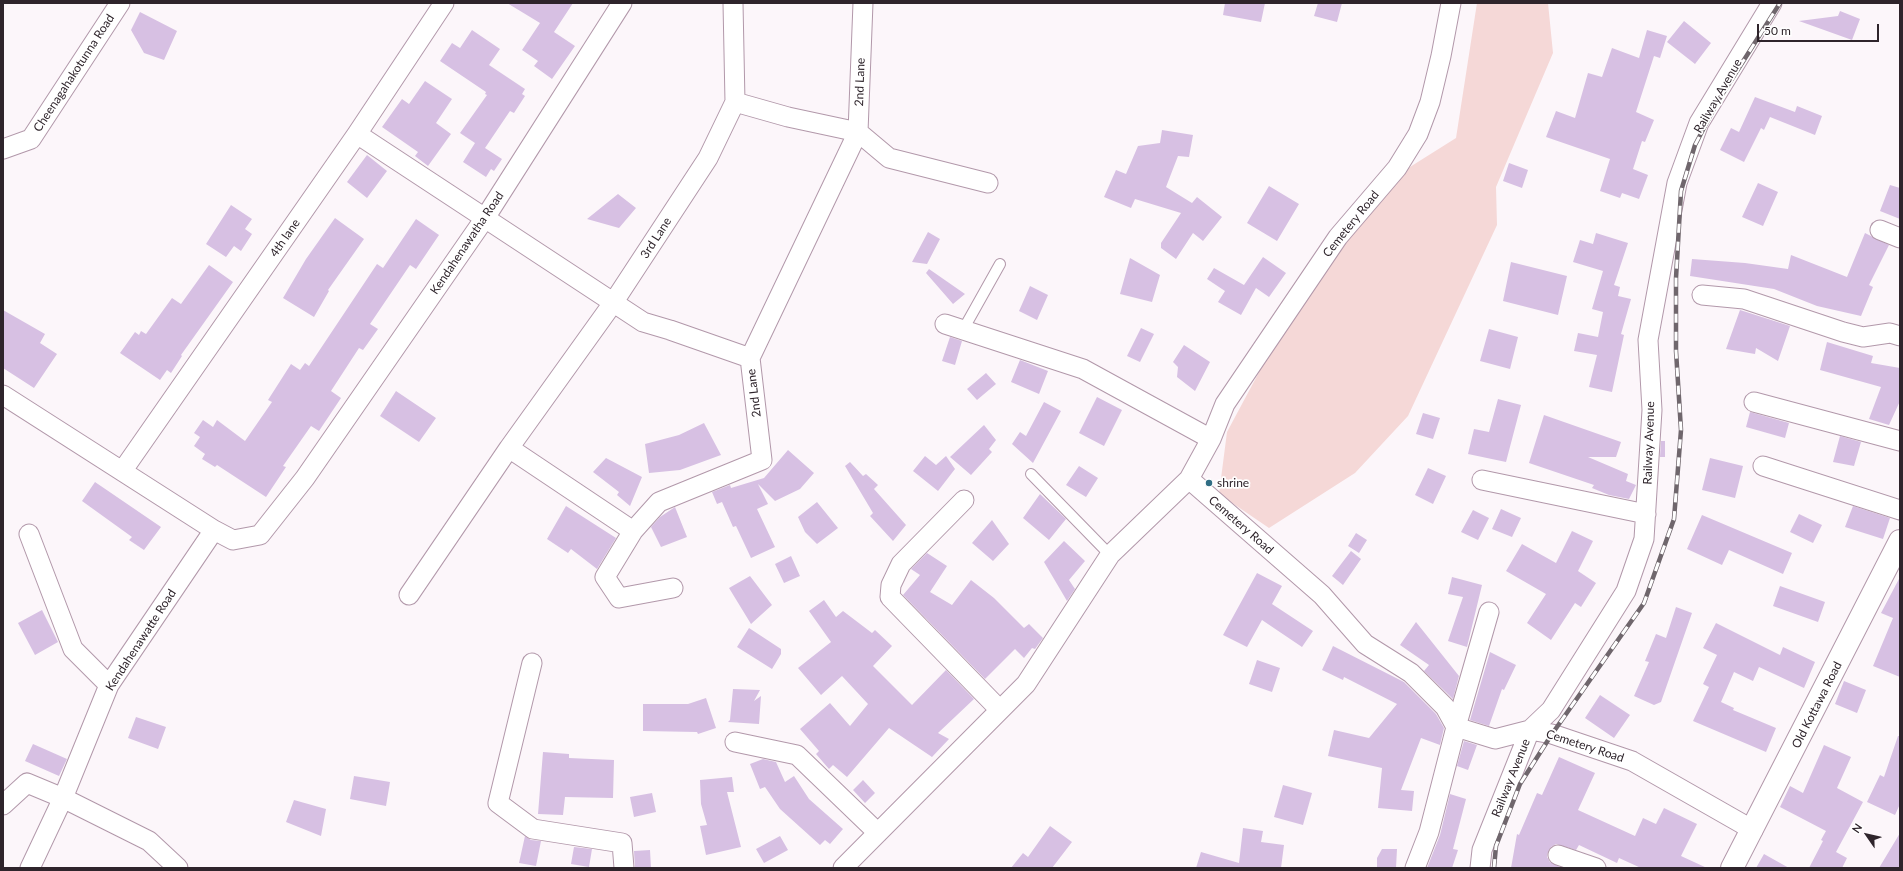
<!DOCTYPE html>
<style>
body{margin:0}
#map{position:relative;width:1903px;height:871px;overflow:hidden;background:#fcf6fa;font-family:Lato,sans-serif}
canvas{display:block}
.frame{position:absolute;inset:0;border:4px solid #2e242b;pointer-events:none}
.north{position:absolute;left:1847px;top:815px;width:40px;height:40px;-webkit-text-stroke:3px #fff;paint-order:stroke;rotate:304deg;font-size:11px;font-weight:700;line-height:16px;text-align:center;color:#2e242b}
.north::after{content:'';display:block;margin:auto;width:14px;height:18px;background:#2e242b;clip-path:polygon(50% 0,100% 100%,50% 72%,0 100%)}
.scale{position:absolute;left:1757px;top:24px;width:122px;height:18px;box-sizing:border-box;border:2px solid #2e242b;border-top:0;padding-left:5px;font-size:12px;line-height:14px;white-space:nowrap;color:#2e242b;-webkit-text-stroke:3px #fff;paint-order:stroke}
</style>
<div id="map">
<canvas width="1903" height="871"></canvas>
<div class="frame"></div>
<div class="north">N</div>
<div class="scale">50 m</div>
</div>
<script>
const ctx = document.querySelector('canvas').getContext('2d');
ctx.lineJoin = 'round';
function paint(path, color) { ctx.fillStyle = color; ctx.fill(path, 'evenodd'); }
const poly = rows => new Path2D(rows.map(r => 'M' + r).join(''));
function strokePath(path, color, width, dash) { ctx.strokeStyle = color; ctx.lineWidth = width; ctx.lineCap = dash ? 'butt' : 'round'; ctx.setLineDash(dash || []); ctx.stroke(path); }
function drawText(font, color, halo, rows, align = 'center') {
  ctx.font = font + ' Lato,sans-serif'; ctx.lineWidth = 3.5; ctx.setLineDash([]); ctx.textBaseline = 'middle'; ctx.strokeStyle = halo; ctx.fillStyle = color; for (const [text, x, y, turn = 0] of rows) {
    ctx.save(); ctx.translate(x, y); ctx.rotate((+turn || 0) * Math.PI / 180); ctx.textAlign = isNaN(turn) ? turn : align; if (halo) ctx.strokeText(text, 0, 0); ctx.fillText(text, 0, 0); ctx.restore();
  }
}
const green = poly([
 [1477,3,1548,3,1553,53,1496,187,1497,225,1408,416,1355,473,1269,528,1219,494,1227,432,1302,292,1367,194,1456,138]
]);
const building = poly([
 [507,3,573,3,554,32,575,46,552,79,534,66,538,61,522,50,540,23],
 [1225,3,1265,3,1261,22,1223,15],
 [1318,3,1342,3,1337,22,1314,16],
 [1840,11,1860,19,1852,40,1799,21,1838,16],
 [140,12,177,31,164,60,144,53,131,30],
 [1684,21,1711,43,1695,64,1667,42],
 [472,30,500,49,489,65,525,89,522,94,525,96,514,113,510,111,485,148,502,159,494,171,491,169,486,177,463,162,475,143,460,133,487,95,485,94,486,92,440,61,452,43,460,48],
 [1647,30,1667,36,1660,58,1654,56,1636,112,1654,120,1645,142,1642,141,1633,169,1648,175,1639,199,1622,193,1620,198,1600,191,1610,159,1546,137,1556,111,1575,118,1588,73,1602,77,1612,48,1639,58],
 [425,81,452,99,436,123,451,134,428,166,415,156,418,152,382,127,402,99,409,104],
 [1755,97,1795,112,1797,106,1822,116,1815,135,1770,117,1764,130,1761,128,1744,162,1720,150,1731,128,1739,132],
 [1162,130,1193,135,1189,157,1178,156,1166,187,1192,203,1197,197,1222,217,1203,241,1193,233,1176,259,1161,248,1161,243,1181,213,1135,199,1131,208,1104,197,1116,170,1126,174,1138,146,1160,143],
 [367,155,387,171,367,198,347,182],
 [1509,163,1528,170,1522,188,1503,181],
 [1758,183,1778,192,1763,226,1742,217],
 [1890,185,1900,188,1900,219,1880,211],
 [1269,186,1299,204,1277,241,1247,223],
 [618,194,636,208,619,228,587,219],
 [231,205,252,219,245,229,252,234,241,251,234,246,226,257,206,244],
 [335,218,364,239,328,290,329,291,314,317,283,298,306,259],
 [416,219,439,235,416,269,410,265,370,324,378,329,363,350,359,348,331,391,341,398,319,431,311,426,283,466,286,467,266,497,217,465,215,467,202,459,205,454,194,446,200,437,194,433,203,420,213,427,217,420,245,441,272,402,268,400,291,364,300,370,305,363,309,366,377,264,383,268],
 [928,232,940,239,927,264,912,262],
 [1596,233,1628,243,1614,285,1620,287,1618,296,1631,299,1621,334,1624,335,1612,392,1589,387,1597,355,1574,351,1578,333,1598,337,1603,312,1592,309,1603,271,1573,262,1580,240,1593,244],
 [1865,233,1889,245,1869,285,1873,287,1861,316,1817,306,1774,289,1690,276,1692,259,1745,263,1788,269,1791,255,1847,277],
 [1263,257,1286,273,1269,297,1256,288,1241,315,1218,302,1225,291,1207,279,1214,268,1244,285],
 [1130,258,1160,275,1152,302,1120,294],
 [1511,262,1567,276,1558,315,1503,301],
 [209,265,233,282,181,355,182,356,171,373,167,370,160,380,120,353,135,332,139,335,141,331,146,334,172,298,181,304],
 [929,269,965,294,953,304,926,273],
 [1030,286,1048,295,1037,320,1019,311],
 [3,310,45,334,40,343,57,354,34,388,3,368],
 [1740,310,1790,326,1778,361,1756,348,1755,354,1726,349],
 [1141,328,1154,334,1140,362,1127,356],
 [1489,329,1518,337,1510,369,1480,361],
 [950,337,962,341,955,365,942,361],
 [1827,342,1873,356,1871,363,1900,368,1900,401,1889,425,1869,419,1881,387,1820,370],
 [1184,345,1210,362,1195,391,1177,377,1178,367,1173,362],
 [1020,360,1048,371,1039,394,1011,382],
 [986,373,996,384,977,400,967,389],
 [396,391,436,418,419,442,380,416],
 [1097,397,1122,410,1104,446,1079,433],
 [1498,399,1521,405,1506,462,1468,454,1474,429,1489,432],
 [1044,402,1061,411,1033,463,1012,444,1020,432,1026,436],
 [1750,412,1789,423,1785,438,1746,427],
 [1423,413,1440,418,1433,439,1416,434],
 [1544,415,1621,442,1616,457,1588,457,1628,474,1626,481,1636,485,1629,499,1609,495,1592,488,1594,485,1529,463],
 [704,423,721,455,680,470,649,473,645,444,679,435],
 [984,425,996,440,989,449,992,452,971,475,950,457],
 [1840,436,1861,442,1854,466,1833,462],
 [1661,441,1665,441,1665,457,1660,457],
 [788,450,814,473,800,489,775,501,758,484,768,504,757,509,775,547,751,558,736,526,733,527,722,502,717,504,712,492,730,485,731,488,764,478],
 [925,456,936,465,946,456,955,469,938,491,913,471],
 [606,458,642,477,630,506,617,495,619,492,593,472],
 [1710,458,1743,466,1735,498,1702,490],
 [850,462,863,476,866,474,878,485,874,489,906,525,893,541,870,516,873,513,845,466],
 [1079,466,1098,478,1086,497,1066,485],
 [1428,468,1446,476,1433,504,1415,495],
 [95,482,161,527,144,550,129,540,132,537,82,501],
 [1040,494,1066,519,1049,540,1023,518],
 [817,502,838,528,817,544,805,532,798,517],
 [566,506,616,538,597,569,571,549,568,553,547,539],
 [1853,506,1890,518,1883,539,1845,527],
 [675,507,687,537,661,547,651,527,660,517],
 [1501,509,1521,518,1512,537,1492,529],
 [1473,510,1489,518,1478,540,1461,532],
 [1799,514,1822,525,1813,543,1790,532],
 [1702,515,1792,553,1783,574,1729,550,1722,565,1687,549],
 [992,520,1009,544,993,561,972,543],
 [1572,531,1593,541,1578,571,1596,583,1581,607,1575,603,1551,640,1527,623,1546,594,1506,571,1522,544,1556,563],
 [1356,533,1367,540,1359,553,1348,546],
 [1064,541,1085,561,1069,580,1075,589,1067,601,1044,562],
 [1351,551,1361,559,1343,585,1332,576],
 [927,553,947,566,930,592,952,605,971,580,994,598,1024,628,1029,624,1043,638,1035,649,1032,648,1024,658,1015,649,985,679,903,595,920,575,911,569],
 [791,556,800,576,784,583,775,564],
 [1257,573,1282,586,1272,604,1313,631,1302,647,1262,620,1247,647,1223,635],
 [750,576,772,605,751,624,729,588],
 [1452,577,1482,585,1467,647,1448,641,1463,597,1448,594],
 [1900,577,1900,677,1873,666,1893,618,1881,613],
 [1780,586,1825,602,1818,622,1773,606],
 [824,600,836,617,843,611,872,633,875,630,892,646,873,666,912,705,946,670,974,699,938,733,949,739,932,757,889,728,847,777,833,765,829,769,816,754,819,751,800,729,830,703,850,726,868,704,842,676,821,695,798,668,831,642,809,611],
 [1676,607,1692,613,1661,702,1654,705,1634,696,1649,662,1645,661,1656,634,1666,638],
 [42,610,58,642,35,655,18,623],
 [1416,622,1459,676,1453,699,1424,671,1429,665,1400,645],
 [1716,623,1780,655,1783,647,1815,662,1804,688,1759,667,1753,681,1734,672,1721,702,1734,708,1733,710,1776,728,1766,752,1693,721,1709,687,1703,684,1717,655,1703,648],
 [749,628,781,649,781,654,772,669,737,647],
 [1333,646,1404,682,1436,714,1444,728,1440,745,1421,738,1401,790,1414,791,1412,811,1378,808,1382,768,1328,756,1334,730,1369,738,1397,704,1344,677,1343,680,1322,670],
 [1490,652,1516,665,1504,690,1502,689,1489,726,1470,720],
 [1257,660,1280,668,1272,692,1249,684],
 [1844,681,1866,690,1857,713,1835,704],
 [733,689,760,690,754,701,761,696,759,724,728,722,730,720],
 [1600,695,1630,715,1614,738,1585,718],
 [706,698,716,728,698,734,697,732,643,731,643,704,688,704],
 [136,717,166,727,158,749,128,738],
 [1898,736,1900,736,1900,804,1895,815,1867,802,1880,775,1884,777],
 [1464,741,1477,745,1468,770,1457,766],
 [33,744,67,759,59,776,25,761],
 [1824,745,1851,757,1837,788,1863,802,1836,852,1847,858,1842,868,1809,868,1823,841,1821,840,1826,831,1780,807,1790,786,1803,793],
 [543,752,569,754,569,758,614,760,613,798,565,797,563,815,538,814],
 [1559,757,1595,773,1578,810,1635,836,1643,818,1656,824,1664,808,1697,824,1681,856,1707,868,1641,868,1619,858,1617,863,1579,845,1576,850,1556,844,1551,847,1548,852,1547,857,1550,862,1562,868,1511,868,1517,834,1519,835,1537,793,1542,795],
 [763,759,776,762,785,782,794,776,809,799,843,829,830,844,825,840,820,845,780,809,765,787,760,789,750,764],
 [354,776,390,782,386,806,350,799],
 [732,777,734,792,727,792,741,847,706,855,700,826,707,825,701,804,700,780],
 [863,780,875,793,865,803,853,790],
 [1283,785,1312,793,1303,825,1274,817],
 [652,793,656,812,634,817,630,797],
 [1450,794,1466,799,1453,849,1458,850,1452,868,1427,868,1440,835],
 [294,800,326,809,321,836,286,822],
 [1050,826,1072,842,1052,868,1011,868,1023,853,1028,857],
 [1243,828,1263,831,1261,842,1284,845,1281,868,1196,868,1201,852,1239,863],
 [1900,833,1900,868,1879,868],
 [525,836,531,840,541,841,536,866,519,863],
 [780,836,788,850,764,863,756,849],
 [574,847,592,849,589,867,571,864],
 [1382,849,1397,849,1396,868,1377,868,1377,858],
 [650,850,651,868,635,868,634,851],
 [1764,854,1789,868,1756,868]
]);
const service = poly([
 [963,330,1000,264],
 [1031,474,1110,555]
]);
const minor = poly([
 [1451,3,1441,56,1430,102,1418,134,1397,168,1338,237,1225,404,1211,439,1189,479,1322,595,1365,644,1411,673,1445,707,1456,727,1495,739,1530,730,1552,734,1632,761,1753,830],
 [735,102,788,117,858,132,889,158,988,183],
 [357,134,643,322,670,330,750,358],
 [3,149,31,139,120,3],
 [1880,230,1900,238],
 [1702,295,1744,299,1843,332,1863,337,1890,333,1900,336],
 [945,324,1083,369,1211,439],
 [3,395,214,530],
 [1754,402,1900,441],
 [509,448,633,531,659,502,762,460,750,358,858,132,863,3],
 [1763,466,1900,510],
 [123,470,357,134,444,3],
 [1482,480,1646,514],
 [964,500,901,564,891,585,890,597,999,709],
 [633,531,605,577,619,598,673,588],
 [29,534,73,649,109,685],
 [409,595,509,448,613,303,708,158,735,102,733,3],
 [532,663,498,803,533,829,622,843,624,868],
 [735,742,797,755,878,833],
 [3,805,27,783,63,798,149,841,178,868],
 [1558,855,1596,868],
 [30,868,63,798,109,685,214,530,233,540,260,535,305,478,485,218,622,3],
 [843,868,1026,684,1110,555,1189,479],
 [1415,868,1429,832,1456,727,1489,612],
 [1480,868,1482,850,1530,730,1551,710,1626,591,1644,539,1652,410,1648,340,1677,183,1699,123,1772,3]
]);
const tertiary = poly([
 [1732,868,1900,541]
]);
const rail = poly([
 [1494,868,1496,846,1520,784,1552,734,1644,603,1674,519,1681,430,1676,351,1676,278,1681,191,1695,145,1718,101,1780,3]
]);
const markers = [
 [1209,483,4,"#306d84"]
];
const streetNames = [
 ["Cheenagahakotunna Road",74,73,-57],
 ["2nd Lane",860,82,-88],
 ["Railway Avenue",1718,96,-60],
 ["Cemetery Road",1351,224,-51],
 ["4th lane",285,238,-55],
 ["3rd Lane",656,238,-57],
 ["Kendahenawatha Road",467,243,-56],
 ["2nd Lane",754,393,-97],
 ["Railway Avenue",1649,443,-88],
 ["Cemetery Road",1241,525,41],
 ["Kendahenawatte Road",141,640,-57],
 ["Old Kottawa Road",1817,705,-63],
 ["Cemetery Road",1585,746,18],
 ["Railway Avenue",1511,778,-68]
];
const poiNames = [
 ["shrine",1217,483]
];
paint(green, '#f5d8d7');
paint(building, '#d7c0e3');
strokePath(service, '#b298aa', 12);
strokePath(minor, '#b298aa', 21);
strokePath(tertiary, '#b298aa', 24);
strokePath(service, '#fff', 10);
strokePath(minor, '#fff', 19);
strokePath(tertiary, '#fff', 22);
strokePath(rail, '#6f666c', 4.5);
strokePath(rail, '#fff', 3, [9]);
for (const [x, y, r, color] of markers) { const dot = new Path2D(); dot.arc(x, y, r, 0, 2 * Math.PI); ctx.fillStyle = color; ctx.fill(dot); strokePath(dot, '#fff', 1.5); }
drawText('12px', '#2e242b', '#fff', streetNames);
drawText('12px', '#2e242b', '#fff', poiNames, 'left');
</script>
